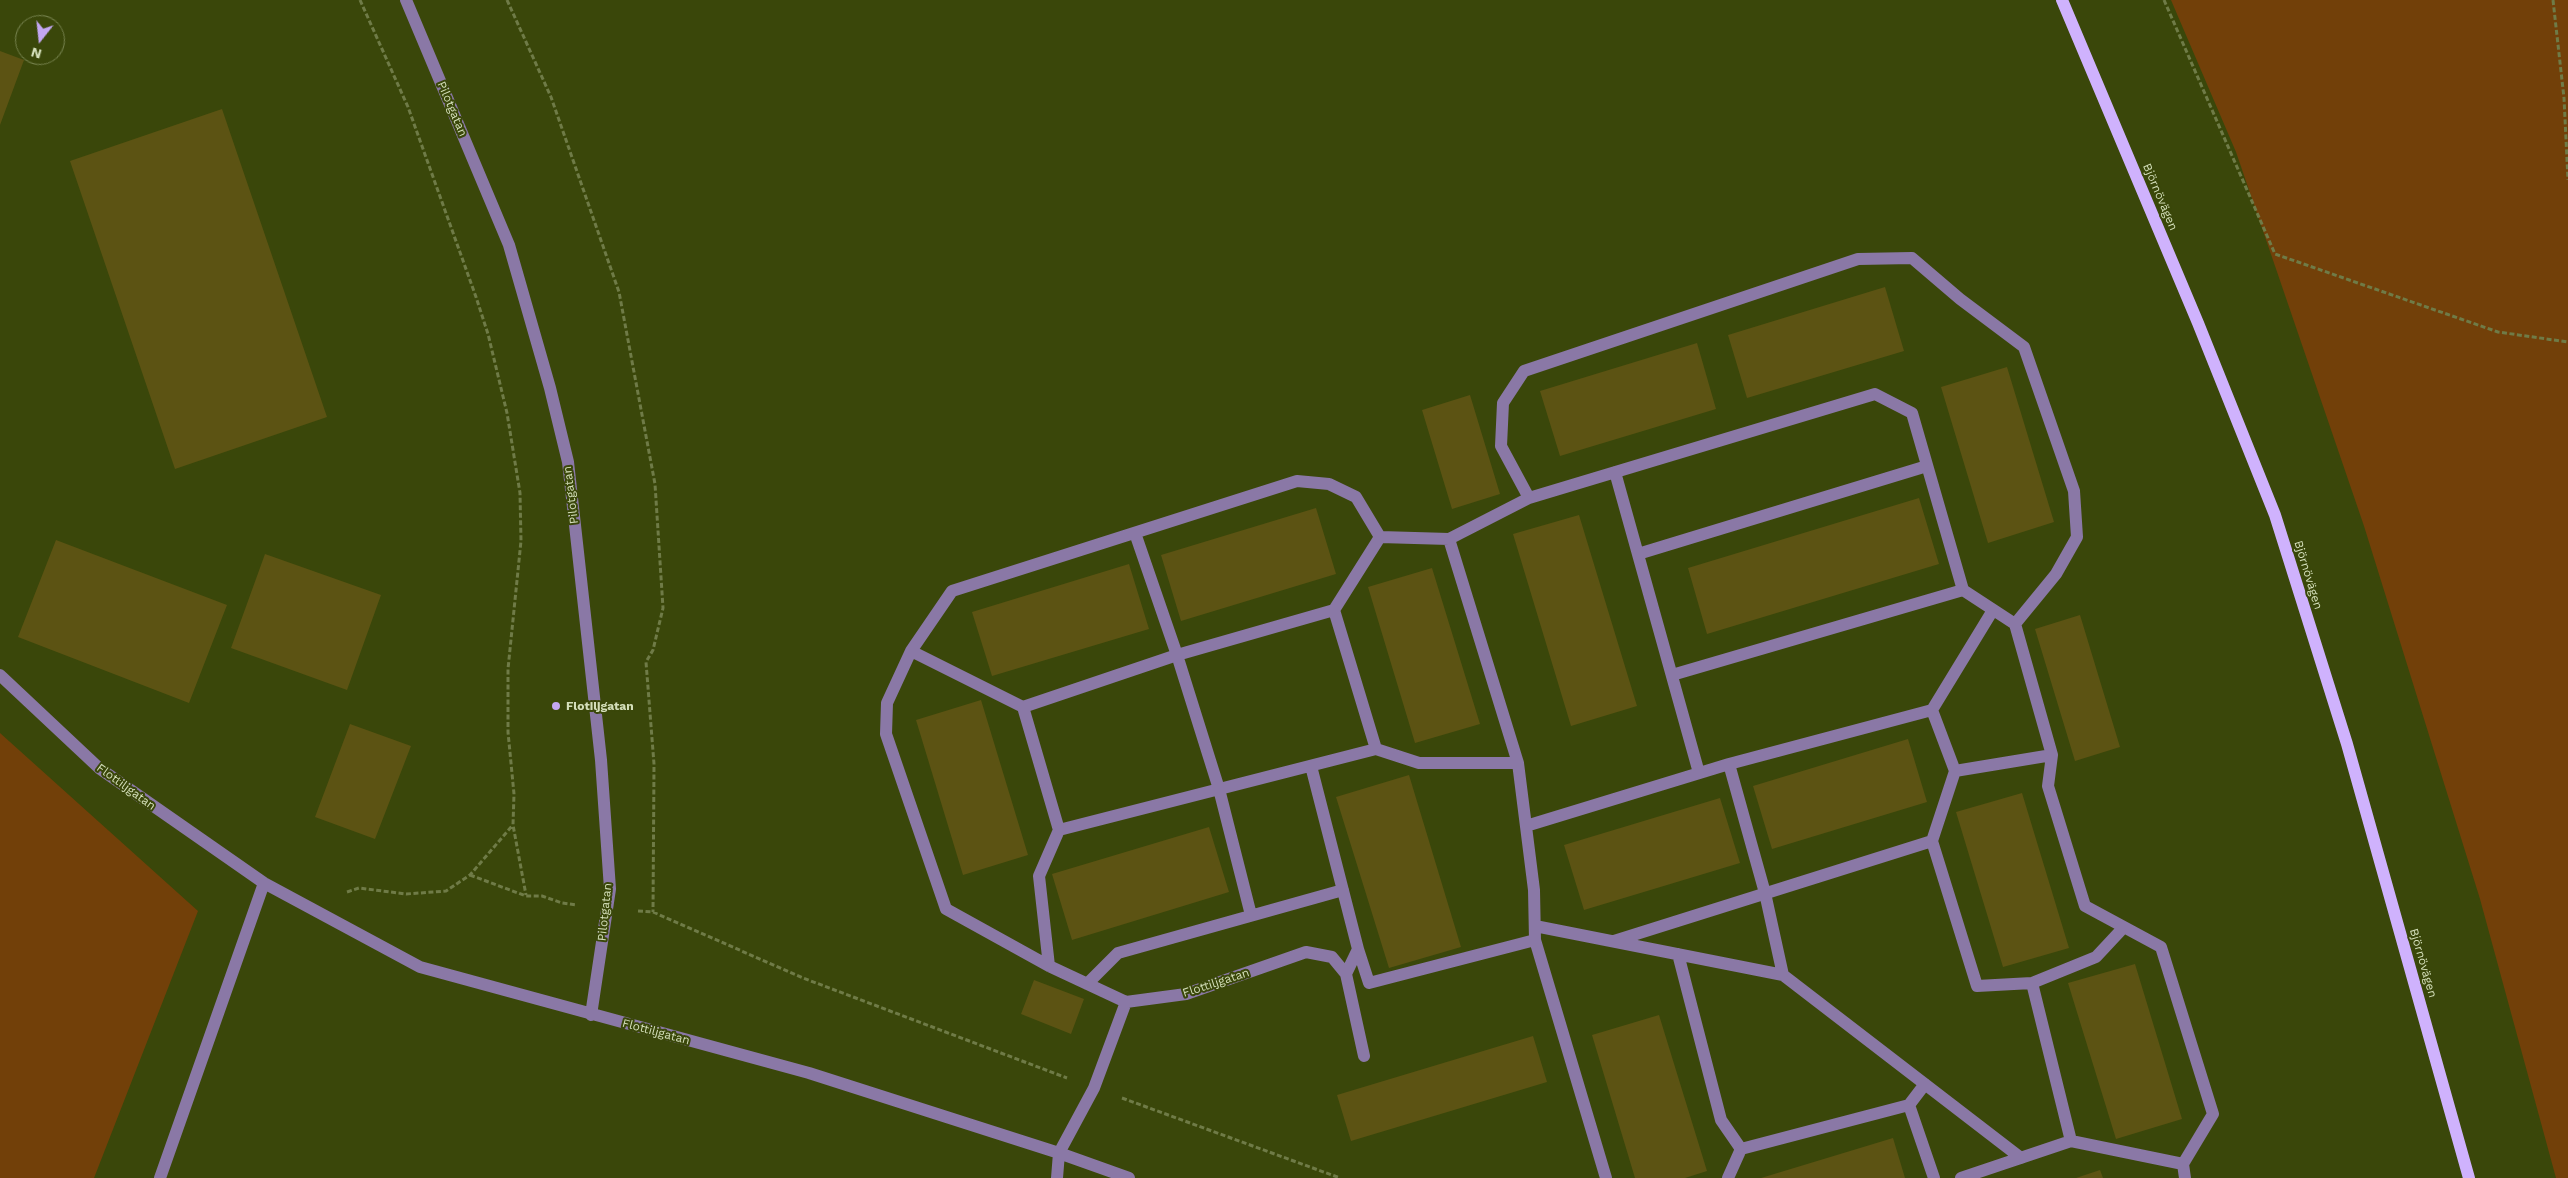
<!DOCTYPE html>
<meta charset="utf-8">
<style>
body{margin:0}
#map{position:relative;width:2568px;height:1178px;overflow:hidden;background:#3a470a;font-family:"Work Sans",sans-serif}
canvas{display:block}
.north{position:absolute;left:15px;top:15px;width:50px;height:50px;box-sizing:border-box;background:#3a470a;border:1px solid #788450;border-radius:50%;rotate:196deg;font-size:14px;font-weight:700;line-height:20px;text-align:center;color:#d4dfba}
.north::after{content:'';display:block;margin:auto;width:18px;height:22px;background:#c3a7f2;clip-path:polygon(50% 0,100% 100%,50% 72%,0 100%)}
</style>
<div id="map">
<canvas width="2568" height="1178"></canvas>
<div class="north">N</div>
</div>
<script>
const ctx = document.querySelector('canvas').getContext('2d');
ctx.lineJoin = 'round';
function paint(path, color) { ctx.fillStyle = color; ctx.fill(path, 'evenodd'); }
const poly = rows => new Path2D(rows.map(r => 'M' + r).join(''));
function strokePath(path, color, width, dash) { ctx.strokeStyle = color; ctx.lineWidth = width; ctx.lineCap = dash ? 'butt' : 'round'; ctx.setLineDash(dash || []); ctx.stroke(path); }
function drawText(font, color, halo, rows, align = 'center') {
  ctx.font = font + ' "Work Sans",sans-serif'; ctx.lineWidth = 4; ctx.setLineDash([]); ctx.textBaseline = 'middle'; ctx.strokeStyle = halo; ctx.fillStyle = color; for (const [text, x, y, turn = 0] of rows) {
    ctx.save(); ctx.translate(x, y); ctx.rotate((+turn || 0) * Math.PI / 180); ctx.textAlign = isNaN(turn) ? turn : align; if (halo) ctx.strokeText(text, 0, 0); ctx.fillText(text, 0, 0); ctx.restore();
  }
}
const green = poly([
 [2171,0,2568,0,2568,1178,2556,1178,2480,899,2364,526,2236,152],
 [0,733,198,911,94,1178,0,1178]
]);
const building = poly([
 [0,51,24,60,0,125],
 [222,109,327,417,175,469,70,161],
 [1885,287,1904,351,1747,398,1728,335],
 [1697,343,1716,409,1560,456,1540,391],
 [2007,367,2054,522,1988,543,1941,387],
 [1470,395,1500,494,1452,509,1422,410],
 [1919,498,1939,564,1707,634,1688,568],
 [1316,508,1336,574,1181,621,1161,555],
 [1579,515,1637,706,1571,726,1513,534],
 [56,540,227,605,189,703,18,637],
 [265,554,381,595,347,690,231,648],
 [1129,564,1149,629,992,676,972,612],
 [1432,568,1480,724,1415,743,1368,587],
 [2080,615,2120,747,2075,761,2035,629],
 [981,700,1028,855,963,875,916,720],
 [350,724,411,746,375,839,315,817],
 [1908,739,1927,802,1772,849,1753,786],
 [1409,775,1461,947,1389,968,1336,797],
 [2022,793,2069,948,2003,967,1956,812],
 [1720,798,1740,863,1584,910,1564,845],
 [1209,827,1229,892,1072,940,1052,874],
 [2135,964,2182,1119,2116,1139,2068,983],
 [1034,980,1084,999,1071,1034,1021,1014],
 [1659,1015,1707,1171,1685,1178,1635,1178,1592,1035],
 [1533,1036,1547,1082,1351,1141,1337,1095],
 [1893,1138,1905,1178,1761,1178],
 [2100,1170,2103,1178,2076,1178]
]);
const path = poly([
 [360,0,408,107,476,297,488,334,507,413,520,493,521,541,508,669,508,732,514,794,513,825,526,895],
 [507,0,551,97,619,292,655,484,663,608,653,650,646,662,654,764,653,912],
 [2164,0,2275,254,2498,332,2568,342],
 [2553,0,2564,98,2568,180],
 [470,875,526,896,542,896,562,903,577,905],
 [347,892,359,888,406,894,446,891,470,875,512,826],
 [638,911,653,912,803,978,1067,1078],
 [1122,1098,1340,1178]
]);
const minor = poly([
 [406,0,509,245,550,388,568,462,601,760,610,889,591,1015],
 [1615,472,1699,773],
 [1529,498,1501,446,1503,403,1524,371,1858,259,1912,258,1960,299,2024,347,2074,491,2077,537,2056,574,2015,624],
 [1135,533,1177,655,1219,789,1251,915],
 [1638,554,1927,466],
 [1334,610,1376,749],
 [911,651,1023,707,1177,655,1334,610,1380,537],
 [0,675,99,768,264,883,420,967,809,1073,1059,1153,1129,1178],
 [1672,675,1963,590],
 [1023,707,1059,830],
 [1932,710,1955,771,2052,755],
 [1729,764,1932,710,1993,610],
 [1311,766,1358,949,1346,974],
 [1526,826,1729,764,1765,893,1783,975],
 [1932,841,1955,771],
 [1535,926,1783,975,2021,1158],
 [1614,941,1932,841,1977,986,2032,983],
 [1358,949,1369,983,1535,940],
 [1678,954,1721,1120,1741,1149],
 [1049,966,1039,876,1059,830,1376,749,1419,763,1518,763],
 [1087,984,1118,953,1343,890],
 [1126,1002,1049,966,946,909,886,734,887,703,911,651,952,591,1297,481,1329,484,1356,497,1380,537,1449,539],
 [1909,1105,1925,1084],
 [2071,1141,2032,983,2096,957,2124,927],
 [160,1178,264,883],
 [1057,1178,1059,1153,1094,1088,1126,1002,1186,994,1306,952,1332,957,1346,974,1364,1056],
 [1606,1178,1535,940,1534,890,1518,763,1449,539,1529,498,1875,394,1912,413,1963,590,2015,624,2052,755,2048,786,2085,906,2161,947,2213,1114,2183,1164,2185,1178],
 [1728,1178,1741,1149,1909,1105,1934,1178],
 [1961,1178,2071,1141,2183,1164]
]);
const major = poly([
 [2062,0,2198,323,2275,515,2347,744,2469,1178]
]);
const markers = [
 [556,706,5,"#c3a7f2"]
];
const streetNames = [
 ["Pilotgatan",452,109,67],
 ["Björnövägen",2160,197,67],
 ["Pilotgatan",571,495,-97],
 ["Björnövägen",2308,575,73],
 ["Flottiljgatan",126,787,36],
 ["Pilotgatan",605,912,-84],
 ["Björnövägen",2423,963,74],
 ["Flottiljgatan",1216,983,-18],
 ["Flottiljgatan",656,1032,15]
];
const poiNames = [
 ["Flotiljgatan",566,706]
];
paint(green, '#724009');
paint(building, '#5c5313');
strokePath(path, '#6f7b47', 3, [5, 2.5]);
strokePath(minor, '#8a78a6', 12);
strokePath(major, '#cfb2fd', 12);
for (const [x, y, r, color] of markers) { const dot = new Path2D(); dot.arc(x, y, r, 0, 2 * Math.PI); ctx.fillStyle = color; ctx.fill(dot); strokePath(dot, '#3a470a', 2); }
drawText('12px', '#d4dfba', '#3a470a', streetNames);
drawText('bold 12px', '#d4dfba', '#3a470a', poiNames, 'left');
</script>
